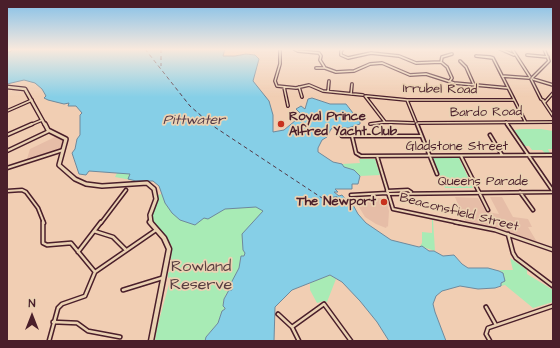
<!DOCTYPE html>
<style>
body{margin:0}
#map{position:relative;width:560px;height:348px;overflow:hidden;background:#f1ceb3;font-family:"Architects Daughter",sans-serif}
canvas{display:block}
.frame{position:absolute;inset:0;border:8px solid #4a1f2b;pointer-events:none}
.north{position:absolute;left:12px;top:296px;width:40px;height:40px;-webkit-text-stroke:3px #ebd2b3;paint-order:stroke;rotate:0deg;font-size:11px;font-weight:700;line-height:16px;text-align:center;color:#4a1f2b}
.north::after{content:'';display:block;margin:auto;width:14px;height:18px;background:#4a1f2b;clip-path:polygon(50% 0,100% 100%,50% 72%,0 100%)}
</style>
<div id="map">
<canvas width="560" height="348"></canvas>
<div class="frame"></div>
<div class="north">N</div>
</div>
<script>
const ctx = document.querySelector('canvas').getContext('2d');
ctx.lineJoin = 'round';
function paint(path, color) { ctx.fillStyle = color; ctx.fill(path, 'evenodd'); }
const poly = rows => new Path2D(rows.map(r => 'M' + r).join(''));
function strokePath(path, color, width, dash) { ctx.strokeStyle = color; ctx.lineWidth = width; ctx.lineCap = dash ? 'butt' : 'round'; ctx.setLineDash(dash || []); ctx.stroke(path); }
function drawText(font, color, halo, rows, align = 'center') {
  ctx.font = font + ' "Architects Daughter",sans-serif'; ctx.lineWidth = 3.5; ctx.setLineDash([]); ctx.textBaseline = 'middle'; ctx.strokeStyle = halo; ctx.fillStyle = color; for (const [text, x, y, turn = 0] of rows) {
    ctx.save(); ctx.translate(x, y); ctx.rotate((+turn || 0) * Math.PI / 180); ctx.textAlign = isNaN(turn) ? turn : align; if (halo) ctx.strokeText(text, 0, 0); ctx.fillText(text, 0, 0); ctx.restore();
  }
}
const built = poly([
 [55,137,64,140,61,149,27,159,30,149],
 [455,197,478,198,486,212,499,214,490,197,502,197,513,217,528,219,532,227,528,227,537,242,492,226,465,221],
 [365,198,386,198,389,211,388,227,387,226,386,228,376,224,365,217,356,202,359,199,363,202]
]);
const green = poly([
 [522,129,541,129,553,131,553,149,548,149,550,153,545,153,542,150,532,150,529,146,524,146,514,130],
 [433,158,459,158,473,188,445,188],
 [359,159,375,159,380,175,360,176,354,170,344,167,342,164,360,163],
 [128,171,280,205,240,261,239,268,230,285,232,290,226,294,224,299,223,302,225,310,222,311,218,323,206,337,205,341,155,341,157,328,171,277,168,278,168,273,171,271,173,267,171,260,172,246,153,223,151,218,157,195,162,194,159,186,153,181,136,181,115,177,117,173,126,173],
 [432,220,433,220,435,251,420,246,422,243,422,232,432,233],
 [510,258,527,270,527,274,553,290,553,302,533,308,505,285,501,286,503,273,499,270,513,270],
 [330,275,336,279,327,302,324,301,317,303,310,290,310,283]
]);
const water = poly([
 [13,49,225,49,223,56,235,56,246,54,255,55,259,59,253,81,269,101,273,115,273,132,284,130,302,115,296,109,301,106,305,109,308,99,312,98,330,104,346,104,360,122,360,124,348,128,336,127,331,129,327,137,322,140,318,148,318,152,333,162,342,164,344,167,354,170,360,176,358,184,352,184,352,189,335,189,338,192,334,192,339,196,342,195,347,201,352,203,358,214,366,223,391,240,419,247,422,246,429,251,434,251,443,256,454,255,462,264,468,268,488,268,499,271,503,273,505,281,501,283,501,286,495,288,478,289,460,286,442,291,436,296,433,304,435,312,446,341,389,341,377,322,360,301,342,282,330,275,292,290,275,307,274,341,205,341,206,337,218,323,222,311,225,309,225,308,223,306,224,299,229,290,232,290,230,285,239,268,241,256,244,256,245,253,243,250,242,234,263,211,256,207,225,209,208,219,204,218,195,225,180,220,172,213,165,203,159,186,153,181,136,181,128,179,130,174,89,171,86,175,79,174,72,153,75,149,77,139,80,135,80,115,82,113,76,106,68,106,69,103,64,104,48,100,44,98,46,96,42,89,35,83,24,80,7,84,7,52,10,52,13,49]
]);
const ferry = poly([
 [145,49,190,106,213,126,322,198,338,197],
 [161,49,161,66]
]);
const minorFar2 = poly([
 [280,49,280,64,275,81,277,86,296,88,309,85,323,91,363,95],
 [294,49,298,51,319,53,321,56,320,60,325,68,336,72,354,71,370,64,382,63,410,75,426,74,454,83,508,88],
 [343,49,341,51,341,55,348,58,371,53,399,56,416,63,441,62,447,67,452,78,449,82],
 [500,49,514,55],
 [512,49,530,77],
 [527,55,548,57],
 [476,56,490,57,493,58,476,56],
 [493,58,525,121],
 [460,61,466,67,474,85],
 [441,62,442,57,452,54],
 [316,68,324,68],
 [502,76,529,78],
 [532,78,549,61,544,49],
 [531,79,541,99,545,102,543,100],
 [533,79,553,85],
 [284,87,288,106],
 [299,87,302,97],
 [328,91,329,81],
 [351,94,352,84],
 [365,96,385,122],
 [366,96,407,100,514,100],
 [407,100,416,122],
 [543,101,553,116],
 [545,102,553,93],
 [7,111,32,100],
 [506,122,508,125],
 [418,123,553,122],
 [370,124,385,122,414,123],
 [30,125,42,120]
]);
const minorFar1 = poly([
 [417,124,437,174],
 [507,124,553,191],
 [7,135,32,124],
 [490,135,502,155],
 [342,136,421,136],
 [352,136,356,153,361,156,553,155],
 [7,151,49,131],
 [377,156,393,209,460,223],
 [461,156,488,210],
 [7,168,63,150],
 [7,191,22,190,26,192,38,208,44,223],
 [387,191,408,190,411,192],
 [520,192,533,210],
 [388,194,553,192],
 [351,195,387,193],
 [101,223,126,190]
]);
const minor = poly([
 [43,222,43,243,47,245,71,243,95,272],
 [455,222,495,230,553,250],
 [94,231,113,237,126,250],
 [508,234,513,253,516,258,553,286],
 [78,252,101,222],
 [95,272,156,230],
 [123,290,162,278],
 [486,307,496,325],
 [278,314,292,327],
 [53,322,77,323,88,331,120,337],
 [49,341,58,308,62,304,85,296,95,272],
 [299,341,292,327,324,304,351,341],
 [490,341,486,334,488,328,553,306]
]);
const majorFar2 = poly([
 [7,87,25,89,45,125]
]);
const majorFar1 = poly([
 [45,124,48,130,66,139,59,165,75,179,86,184,102,186,147,183,154,189,156,199,150,215,151,223]
]);
const major = poly([
 [150,222,164,238,169,249,151,341]
]);
const markers = [
 [281,124,4,"#c8321e"],
 [384,202,4,"#c8321e"]
];
const streetNames = [
 ["Irrubel Road",440,90,1],
 ["Bardo Road",486,113,-1],
 ["Gladstone Street",457,147],
 ["Queens Parade",483,182],
 ["Beaconsfield Street",459,213,14]
];
const poiNames = [
 ["Royal Prince",289,117],
 ["Alfred Yacht Club",289,132],
 ["The Newport",376,202,"right"]
];
const waterNames = [
 ["Pittwater",194,121]
];
const nearParknames = [
 ["Rowland",201,268],
 ["Reserve",201,286]
];
paint(built, '#e6bda7');
paint(green, '#a8ebb5');
paint(water, '#86cfe7');
strokePath(water, '#6e899c', 1);
strokePath(ferry, '#533947', 1, [4, 3]);
strokePath(minorFar2, '#4a1f2b', 4);
strokePath(minorFar1, '#4a1f2b', 5);
strokePath(minor, '#4a1f2b', 5.5);
strokePath(majorFar2, '#4a1f2b', 5);
strokePath(majorFar1, '#4a1f2b', 6);
strokePath(major, '#4a1f2b', 7);
strokePath(minorFar2, '#ebd2b3', 1.5);
strokePath(minorFar1, '#ebd2b3', 2);
strokePath(minor, '#ebd2b3', 2.5);
strokePath(majorFar2, '#ebd2b3', 2.5);
strokePath(majorFar1, '#ebd2b3', 3);
strokePath(major, '#ebd2b3', 4);
const sky = ctx.createLinearGradient(0, 0, 0, 97);
sky.addColorStop(0, '#81bfe8');
sky.addColorStop(0.51, '#f9e9dd');
sky.addColorStop(1, '#f9e9dd00');
ctx.fillStyle = sky;
ctx.fillRect(0, 0, 560, 97);
for (const [x, y, r, color] of markers) { const dot = new Path2D(); dot.arc(x, y, r, 0, 2 * Math.PI); ctx.fillStyle = color; ctx.fill(dot); strokePath(dot, '#ebd2b3', 1.5); }
drawText('13px', '#4a1f2b', '#ebd2b3', streetNames);
drawText('bold 13px', '#4a1f2b', '#ebd2b3', poiNames, 'left');
drawText('italic 14px', '#533947', '#ebd2b3', waterNames);
drawText('16px', '#583e40', '#ebd2b3', nearParknames);
</script>
